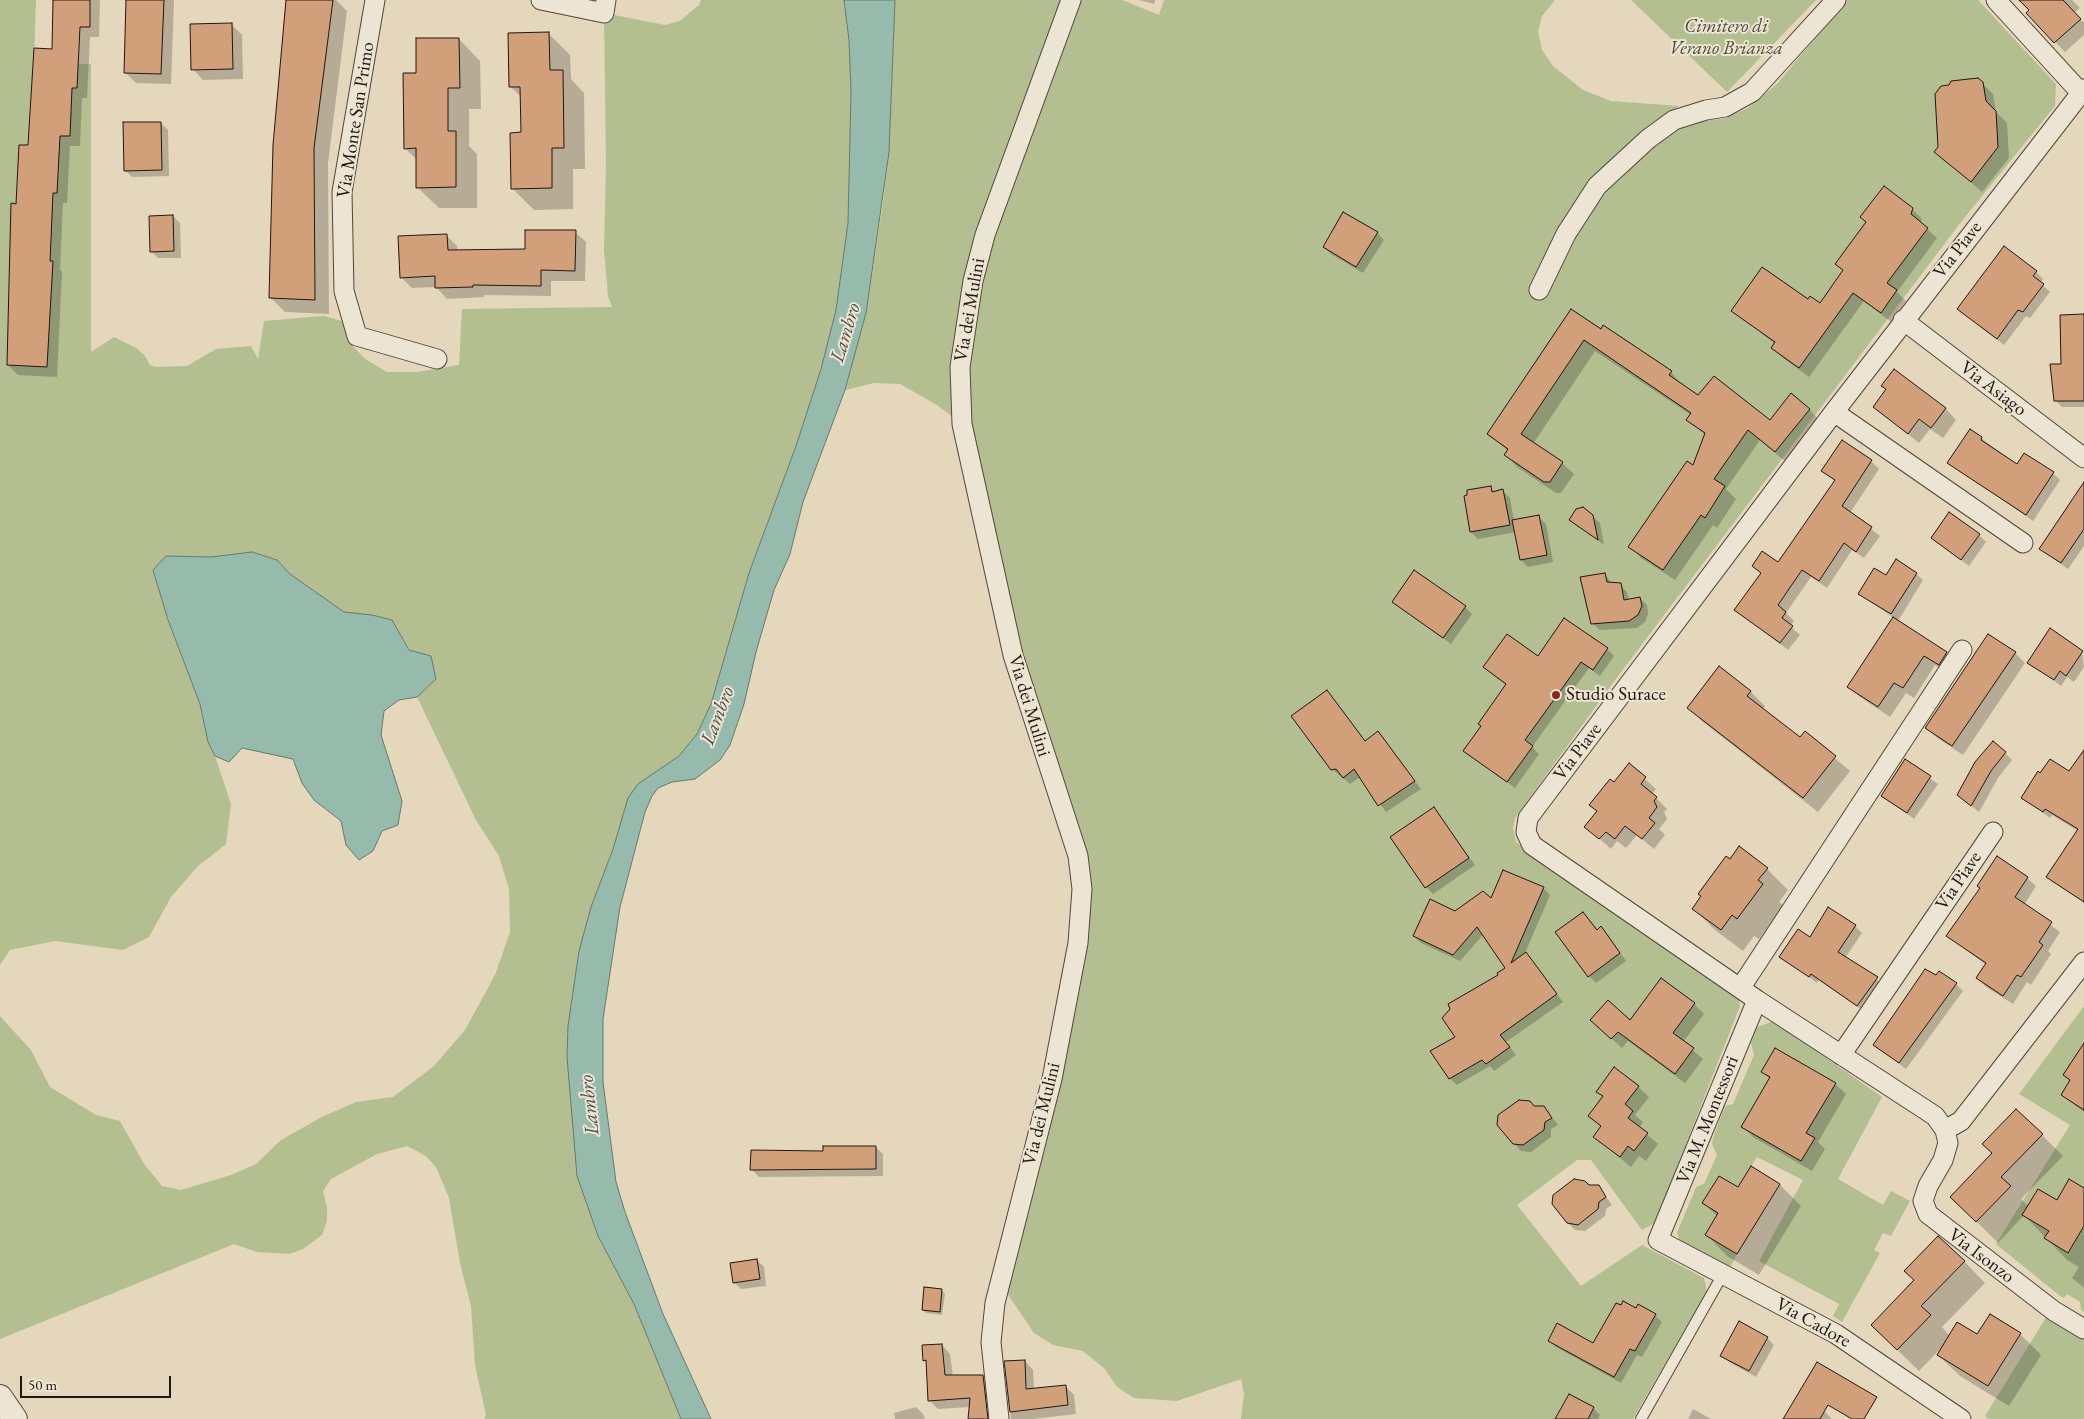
<!DOCTYPE html>
<style>
body{margin:0}
#map{position:relative;width:2084px;height:1419px;overflow:hidden;background:#e4d7bb;font-family:"EB Garamond",serif}
canvas{display:block}
.scale{position:absolute;left:20px;top:1376px;width:151px;height:22px;box-sizing:border-box;border:2px solid #221611;border-top:0;padding-left:6px;font-size:15px;line-height:18px;white-space:nowrap;color:#221611;-webkit-text-stroke:4px #ede5d3;paint-order:stroke}
</style>
<div id="map">
<canvas width="2084" height="1419"></canvas>
<div class="scale">50 m</div>
</div>
<script>
const ctx = document.querySelector('canvas').getContext('2d');
ctx.lineJoin = 'round';
function paint(path, color) { ctx.fillStyle = color; ctx.fill(path, 'evenodd'); }
const poly = rows => new Path2D(rows.map(r => 'M' + r).join(''));
function strokePath(path, color, width, dash) { ctx.strokeStyle = color; ctx.lineWidth = width; ctx.lineCap = dash ? 'butt' : 'round'; ctx.setLineDash(dash || []); ctx.stroke(path); }
function drawText(font, color, halo, rows, align = 'center') {
  ctx.font = font + ' "EB Garamond",serif'; ctx.lineWidth = 4; ctx.setLineDash([]); ctx.textBaseline = 'middle'; ctx.strokeStyle = halo; ctx.fillStyle = color; for (const [text, x, y, turn = 0] of rows) {
    ctx.save(); ctx.translate(x, y); ctx.rotate((+turn || 0) * Math.PI / 180); ctx.textAlign = isNaN(turn) ? turn : align; if (halo) ctx.strokeText(text, 0, 0); ctx.fillText(text, 0, 0); ctx.restore();
  }
}
const green = poly([
 [0,0,36,0,34,63,91,64,91,352,114,337,136,348,145,356,150,365,157,367,187,366,216,349,251,346,258,359,264,321,324,316,342,321,350,343,365,359,387,372,417,372,459,365,462,309,612,307,608,296,604,250,606,165,604,13,665,25,680,21,699,5,701,0,844,0,849,40,851,92,848,223,836,310,821,369,796,446,749,573,711,704,697,734,679,756,666,766,613,849,591,907,579,951,568,1026,567,1057,572,1111,598,1236,634,1304,681,1419,484,1419,486,1415,475,1365,471,1306,460,1263,449,1198,436,1167,426,1156,407,1146,377,1154,331,1179,323,1191,327,1207,327,1221,322,1235,303,1249,289,1254,257,1252,234,1244,0,1339,0,1016,31,1050,50,1087,96,1115,120,1121,144,1164,162,1186,181,1190,231,1175,256,1164,281,1140,320,1118,356,1102,393,1097,434,1066,465,1030,495,975,510,932,509,889,499,856,476,820,417,697,436,679,406,645,372,615,344,612,327,602,290,574,277,560,252,552,211,557,166,557,153,570,168,620,200,704,208,742,215,756,231,804,226,844,197,867,171,897,149,937,123,950,55,941,10,950,0,965],
 [895,0,1122,0,1159,15,1164,0,1555,0,1542,16,1538,32,1542,50,1553,66,1583,90,1611,101,1679,106,1627,148,1580,198,1559,268,1582,225,1605,192,1643,154,1666,134,1694,122,1726,118,1748,108,1777,84,1847,0,1978,0,2056,84,2055,106,1961,222,1615,680,1515,818,1513,828,1516,842,1737,991,1740,1006,1655,1223,1642,1230,1591,1160,1577,1160,1517,1205,1581,1286,1642,1245,1704,1278,1707,1291,1633,1419,1241,1419,1244,1394,1241,1379,1177,1401,1134,1398,1117,1387,1105,1369,1083,1351,1053,1345,1034,1333,1000,1283,1016,1214,1082,889,1044,755,962,424,937,405,900,384,874,383,845,390,866,313,883,202,889,152],
 [1631,0,1816,0,1727,92],
 [2084,1006,2084,1312,2081,1310,2080,1302,2067,1294,2064,1298,2060,1296,1996,1244,2070,1125,2019,1094],
 [1774,1021,1882,1097,1838,1179,1883,1205,1891,1191,1910,1201,1891,1236,1883,1233,1874,1250,1880,1253,1842,1322,1833,1316,1839,1304,1759,1261,1803,1180,1757,1157,1738,1187,1719,1176,1702,1203,1718,1213,1705,1235,1737,1254,1730,1268,1680,1242,1677,1233,1696,1187,1704,1184,1717,1155,1712,1144,1714,1135,1725,1106,1733,1104,1754,1055,1751,1042,1757,1027],
 [2047,1316,2084,1339,2084,1419,1989,1419,1985,1416]
]);
const water = poly([
 [844,0,895,0,889,152,866,313,845,390,803,502,790,554,774,590,756,652,744,704,730,745,720,760,695,779,672,782,658,788,652,796,645,812,620,907,603,1019,603,1082,616,1182,625,1212,663,1314,711,1419,681,1419,634,1304,598,1236,577,1176,567,1057,568,1026,579,951,591,907,613,849,628,798,638,784,679,756,697,734,711,704,749,573,796,446,821,369,836,310,848,223,851,92,849,40,844,0],
 [252,552,277,560,290,574,344,612,372,615,392,620,409,650,431,656,436,679,417,697,399,700,384,711,381,735,402,801,398,825,382,831,373,851,359,860,346,845,341,821,314,800,302,783,293,759,242,748,229,762,215,756,208,742,200,704,168,620,153,570,166,556,211,557,252,552]
]);
const shadow = poly([
 [54,0,100,0,99,37,90,37,87,98,82,98,80,146,70,146,67,203,63,203,60,270,62,272,57,377,18,375,8,365,18,205,29,147,54,51],
 [127,0,174,0,171,84,136,83,125,72],
 [288,0,336,0,347,11,328,163,329,314,285,312,270,297],
 [1139,0,1155,0,1154,4],
 [2021,0,2072,0,2080,8,2074,13,2084,23,2084,35,2065,52,2028,13,2030,10],
 [231,24,242,35,243,79,203,80,193,69],
 [549,34,570,55,571,79,584,93,585,169,573,169,573,209,534,210,512,188,522,133,521,97,510,86],
 [459,39,480,61,481,109,469,109,469,146,477,154,477,208,439,208,417,187,417,160,405,148,417,74],
 [1982,83,1993,94,1996,112,2007,123,2009,158,1982,192,1936,152],
 [161,123,168,130,169,176,132,177,125,170],
 [1912,209,1922,219,1920,223,1937,238,1897,292,1906,301,1891,322,1864,301,1809,377,1783,358,1773,348,1775,344,1732,310,1808,301,1820,305,1844,271,1837,264],
 [173,216,180,223,181,258,158,258,151,251],
 [575,232,586,242,585,281,551,281,551,296,484,295,484,297,447,299,436,287,412,288,401,277,447,236,457,246,458,251,526,250],
 [1377,233,1384,240,1363,273,1331,254,1324,247],
 [2036,272,2043,279,2040,283,2050,292,2030,318,2026,316,2004,345,1958,309],
 [1571,310,1671,372,1681,384,1699,396,1770,422,1809,409,1820,421,1786,462,1760,440,1726,489,1736,499,1717,528,1713,525,1675,580,1641,558,1630,546,1694,467,1705,435,1688,420,1691,415,1595,351,1533,444,1562,463,1574,474,1561,493,1556,493,1517,467,1506,455,1508,451,1488,434],
 [2084,316,2084,407,2062,407,2055,400,2062,365],
 [1894,371,1946,409,1956,420,1943,438,1930,429,1919,443,1874,407,1887,390],
 [1981,438,2017,465,2053,473,2060,480,2033,521,1949,463],
 [1871,461,1879,469,1850,513,1880,536,1864,558,1852,550,1827,588,1811,577,1786,613,1794,621,1790,626,1800,635,1788,650,1736,610,1762,574,1753,566,1779,564,1836,482,1823,471],
 [1490,488,1495,492,1503,491,1510,498,1514,521,1539,517,1546,524,1553,562,1528,567,1521,560,1516,532,1478,539,1471,532],
 [2084,503,2084,546,2068,569,2040,549],
 [1592,516,1600,523,1604,545,1570,520],
 [1979,535,1986,542,1969,566,1932,538],
 [1605,574,1612,584,1620,585,1627,592,1629,600,1640,598,1647,605,1648,614,1645,622,1637,628,1600,630,1592,623],
 [1916,574,1923,580,1898,621,1947,653,1957,663,1950,675,1935,665,1914,698,1906,693,1890,717,1860,697,1849,687,1894,618,1859,594,1886,577],
 [1394,602,1465,607,1472,614,1451,644],
 [1988,636,2015,653,2025,663,1963,755,1936,737,1926,727],
 [1607,649,1614,656,1600,676,1589,668,1532,747,1539,754,1515,788,1465,750,1507,686,1484,667],
 [2082,652,2084,667,2074,682,2067,677,2061,686,2029,662],
 [1720,668,1751,692,1765,706,1762,710,1800,739,1805,733,1850,771,1818,812,1703,722,1689,708],
 [1327,691,1366,742,1384,740,1421,789,1386,812,1360,777,1350,784,1332,769],
 [2005,753,2012,760,1998,778,1979,812,1958,795],
 [1906,761,1938,784,1914,819,1882,796],
 [1629,765,1656,789,1652,794,1667,809,1664,812,1667,819,1659,829,1665,835,1654,849,1637,835,1626,848,1617,841,1611,849,1586,827,1598,812,1591,805,1614,783],
 [2084,784,2084,903,2048,877,2078,831,2052,815,2050,818,2022,797],
 [1433,808,1475,865,1433,894,1426,887],
 [1730,861,1767,869,1788,890,1779,902,1784,906,1759,939,1754,936,1743,951,1715,930,1694,909],
 [2027,878,2036,886,2024,905,2060,932,2048,951,2051,954,2031,985,2027,982,2013,1004,1986,987,1977,978,1986,965,1948,936,1981,889],
 [1543,888,1550,895,1525,953,1563,1002,1506,1042,1516,1055,1494,1071,1490,1066,1457,1085,1450,1078,1457,1038,1507,968,1483,935,1460,961,1421,943,1414,936,1455,912,1492,900],
 [1583,914,1598,930,1601,928,1608,935,1626,961,1596,983,1589,976],
 [1855,926,1862,933,1845,958,1884,985,1865,1012,1819,980,1817,983,1781,956,1810,938],
 [1936,977,1956,984,1963,991,1906,1069,1874,1045],
 [1694,1004,1704,1014,1683,1042,1703,1059,1685,1083,1628,1041,1622,1048,1602,1030],
 [2084,1045,2084,1112,2062,1095,2071,1081,2065,1075],
 [1763,1072,1835,1084,1846,1094,1818,1142,1825,1149,1812,1171,1753,1137,1743,1126,1770,1079],
 [1638,1087,1649,1097,1635,1115,1643,1122,1639,1128,1658,1144,1646,1161,1639,1156,1631,1167,1595,1137,1602,1128,1590,1116,1604,1097,1598,1091],
 [1534,1107,1544,1107,1558,1125,1551,1129,1551,1137,1531,1152,1521,1151,1514,1143],
 [2042,1135,2063,1156,2021,1199,2029,1207,2084,1223,2084,1288,2072,1278,2079,1267,2067,1260,2024,1215,1998,1243,1952,1197],
 [876,1147,883,1154,883,1176,759,1177,752,1170,824,1152],
 [1752,1168,1780,1185,1801,1206,1759,1275,1727,1256,1706,1234,1717,1216,1704,1203,1739,1189],
 [1588,1186,1598,1186,1612,1205,1606,1209,1605,1216,1585,1231,1575,1230,1568,1223],
 [757,1260,764,1267,766,1286,741,1289,734,1282],
 [1964,1261,1985,1283,1942,1327,1950,1336,2020,1334,2041,1355,2009,1406,1960,1376,1938,1355,1941,1348,1919,1371,1872,1325],
 [942,1290,945,1294,942,1315,926,1313,923,1310],
 [1636,1310,1655,1315,1662,1322,1642,1357,1637,1355,1621,1383,1556,1347,1549,1340,1593,1345],
 [1767,1338,1774,1345,1756,1377,1729,1362,1722,1356],
 [942,1345,950,1354,953,1377,983,1376,991,1385,995,1419,969,1419,970,1407,938,1409,930,1401,927,1363,924,1360],
 [1025,1361,1033,1370,1034,1389,1065,1386,1074,1395,1076,1414,1032,1419,1011,1419,1006,1362],
 [916,1407,923,1414,925,1419,895,1419,894,1413],
 [1593,1408,1600,1415,1598,1419,1557,1419],
 [1693,1409,1711,1419,1688,1419],
 [1824,1411,1832,1419,1785,1419]
]);
const building = poly([
 [53,0,90,0,90,27,80,27,77,88,72,88,70,136,60,136,57,193,53,193,50,261,53,261,47,367,7,365,11,203,16,204,19,145,28,145,34,48,52,49,53,0],
 [126,0,164,0,161,74,124,73,126,0],
 [286,0,333,0,314,148,315,300,269,298,273,145,286,0],
 [2019,0,2063,0,2081,19,2054,43,2026,13,2029,10,2019,0],
 [232,23,233,69,191,70,190,24,232,23],
 [549,32,550,70,563,70,564,148,552,148,552,188,511,189,510,133,521,132,520,87,509,87,508,33,549,32],
 [416,38,459,38,460,88,448,88,448,131,456,131,456,187,416,188,416,148,404,149,403,73,416,73,416,38],
 [1978,78,1983,82,1986,101,1996,111,1998,147,1971,182,1934,152,1938,147,1935,94,1941,86,1949,85,1951,81,1978,78],
 [123,122,161,122,162,170,124,171,123,122],
 [1884,186,1913,208,1911,214,1928,228,1887,283,1897,290,1881,313,1853,293,1799,368,1771,348,1775,342,1731,311,1762,267,1808,299,1810,296,1820,303,1843,270,1835,264,1866,222,1860,217,1884,186],
 [1343,212,1378,232,1356,267,1323,247,1343,212],
 [173,215,174,251,150,252,149,216,173,215],
 [525,230,576,230,575,271,541,270,541,286,473,285,473,287,435,288,435,276,400,278,398,236,447,234,448,250,525,249,525,230],
 [2004,246,2037,271,2033,276,2044,284,2023,312,2018,310,1997,339,1957,309,2004,246],
 [1571,309,1601,329,1603,325,1672,371,1669,375,1698,395,1714,376,1770,420,1791,393,1810,409,1775,452,1748,430,1714,479,1725,486,1705,518,1701,515,1663,570,1628,547,1687,461,1693,465,1705,433,1686,420,1691,413,1584,340,1521,434,1563,462,1550,482,1544,482,1504,455,1508,449,1487,434,1571,309],
 [2084,314,2084,401,2054,401,2050,364,2061,364,2060,315,2084,314],
 [1894,369,1946,408,1931,428,1919,419,1908,434,1873,407,1886,389,1881,386,1894,369],
 [1970,429,1982,437,1981,440,2017,464,2024,453,2054,472,2026,515,1947,463,1970,429],
 [1842,440,1872,460,1842,506,1872,527,1856,552,1844,543,1819,581,1802,570,1778,605,1786,612,1782,618,1793,626,1780,643,1734,610,1761,573,1752,566,1762,551,1778,562,1835,480,1821,471,1842,440],
 [2084,482,2084,529,2061,563,2039,549,2084,482],
 [1491,486,1492,492,1503,489,1510,525,1470,532,1464,496,1467,495,1467,490,1491,486],
 [1583,507,1593,515,1598,540,1569,520,1576,509,1583,507],
 [1949,512,1980,534,1961,560,1931,538,1949,512],
 [1539,515,1547,555,1520,560,1512,520,1539,515],
 [1896,559,1917,573,1891,614,1858,594,1874,568,1886,575,1896,559],
 [1414,570,1466,606,1443,638,1392,602,1414,570],
 [1605,573,1607,582,1621,583,1624,600,1640,597,1642,606,1638,615,1629,621,1591,624,1580,577,1605,573],
 [1893,617,1947,652,1939,665,1924,656,1903,688,1894,683,1878,707,1847,687,1893,617],
 [1564,618,1608,648,1593,670,1581,662,1525,740,1533,746,1507,782,1463,751,1481,726,1478,724,1506,684,1483,667,1507,634,1538,656,1564,618],
 [2050,628,2083,651,2066,676,2060,671,2054,680,2027,663,2050,628],
 [1988,634,2016,652,1952,746,1925,728,1988,634],
 [1719,666,1751,691,1747,696,1800,737,1805,731,1836,756,1803,798,1687,708,1719,666],
 [1327,690,1365,741,1378,731,1415,781,1378,806,1354,769,1343,778,1336,769,1331,770,1291,716,1327,690],
 [1993,741,2006,752,1991,771,1971,806,1957,795,1975,762,1993,741],
 [2084,750,2084,902,2046,877,2078,829,2045,809,2043,812,2021,798,2038,771,2040,773,2050,759,2069,771,2084,750],
 [1905,759,1931,776,1907,813,1881,796,1905,759],
 [1629,763,1646,777,1641,784,1657,797,1654,801,1657,807,1649,818,1655,823,1642,839,1625,826,1615,839,1606,832,1599,839,1584,827,1597,811,1589,805,1610,779,1614,782,1629,763],
 [1434,807,1469,858,1425,888,1390,837,1434,807],
 [1739,846,1768,868,1758,880,1763,884,1737,919,1732,915,1721,930,1692,909,1701,896,1698,894,1726,856,1730,859,1739,846],
 [1997,856,2028,877,2015,897,2052,922,2039,942,2043,945,2021,977,2017,975,2003,996,1976,978,1986,963,1946,936,1980,888,1977,886,1997,856],
 [1503,870,1544,887,1511,963,1526,952,1557,994,1500,1035,1510,1047,1486,1064,1482,1060,1449,1079,1430,1051,1455,1037,1442,1018,1450,1009,1448,1004,1498,975,1497,973,1505,968,1477,927,1453,955,1413,936,1430,899,1455,911,1483,891,1491,898,1503,870],
 [1828,907,1856,925,1838,952,1878,977,1857,1006,1811,974,1809,977,1779,957,1798,929,1810,937,1828,907],
 [1583,912,1597,930,1601,926,1620,953,1588,977,1555,932,1583,912],
 [1925,969,1936,975,1939,971,1957,983,1899,1063,1873,1045,1925,969],
 [1661,978,1695,1003,1673,1033,1694,1048,1675,1074,1618,1032,1611,1039,1590,1020,1608,1000,1630,1020,1661,978],
 [2084,1043,2084,1110,2061,1095,2070,1080,2063,1075,2084,1043],
 [1775,1048,1836,1083,1806,1133,1815,1138,1801,1161,1741,1127,1770,1077,1761,1072,1775,1048],
 [1614,1067,1639,1086,1625,1104,1633,1111,1628,1118,1648,1133,1634,1151,1628,1146,1620,1157,1593,1137,1601,1126,1588,1116,1603,1096,1596,1092,1614,1067],
 [1519,1100,1530,1101,1534,1106,1544,1106,1552,1118,1545,1122,1544,1130,1523,1145,1513,1144,1497,1125,1498,1115,1519,1100],
 [2016,1109,2043,1134,2001,1177,2011,1186,1976,1222,1950,1197,1992,1153,1982,1144,2016,1109],
 [823,1146,876,1146,876,1169,750,1170,751,1150,823,1151,823,1146],
 [1751,1166,1780,1184,1737,1254,1705,1235,1718,1213,1702,1203,1719,1176,1738,1187,1751,1166],
 [1574,1179,1585,1181,1589,1185,1599,1185,1606,1197,1599,1202,1598,1209,1578,1225,1567,1223,1552,1204,1553,1195,1574,1179],
 [2069,1179,2084,1188,2084,1226,2068,1253,2044,1238,2049,1231,2022,1215,2038,1189,2057,1200,2069,1179],
 [1938,1236,1965,1261,1921,1306,1931,1315,1897,1350,1871,1325,1914,1280,1904,1271,1938,1236],
 [757,1259,760,1279,733,1283,730,1263,757,1259],
 [924,1287,942,1289,940,1312,922,1310,924,1287],
 [1623,1301,1636,1308,1638,1304,1656,1314,1635,1351,1630,1349,1614,1377,1548,1341,1557,1323,1593,1343,1616,1303,1621,1305,1623,1301],
 [1990,1314,2021,1333,1988,1386,1937,1355,1957,1322,1977,1334,1990,1314],
 [1739,1321,1768,1337,1749,1371,1720,1356,1739,1321],
 [942,1344,945,1375,983,1375,988,1419,968,1419,970,1398,928,1401,926,1360,923,1361,922,1345,942,1344],
 [1025,1360,1026,1389,1066,1385,1068,1405,1010,1412,1004,1361,1025,1360],
 [1817,1362,1877,1397,1864,1419,1852,1419,1828,1405,1820,1419,1783,1419,1817,1362],
 [1569,1394,1594,1407,1588,1419,1555,1419,1569,1394]
]);
const service = poly([
 [1641,1419,1723,1274]
]);
const minor = poly([
 [375,0,342,192,344,291,357,336,437,359],
 [541,0,604,13,606,0],
 [1996,0,2081,93],
 [2084,89,1834,412,1528,818,1526,832,1532,845,1757,1000,1935,1116,1945,1130,1948,1143,1943,1160,1928,1186,1923,1201,1928,1214,2054,1311,2084,1329],
 [1539,290,1566,234,1597,186,1648,139,1674,120,1706,110,1725,107,1752,92,1836,0],
 [1903,320,2084,458],
 [1834,412,2023,543],
 [1741,987,1962,650],
 [1757,1000,1658,1240,1836,1334,1961,1419],
 [1841,1055,1993,832],
 [1945,1130,1961,1121,2084,962],
 [999,1419,991,1342,995,1303,1052,1079,1078,943,1082,889,1078,856,1013,655,962,424,960,367,973,281,985,235,1071,0]
]);
const tertiary = poly([
 [0,1397,15,1419]
]);
const markers = [
 [1556,695,5,"#8f2418"]
];
const parkNames = [
 ["Cimitero di",1726,27],
 ["Verano Brianza",1726,49]
];
const streetNames = [
 ["Via Monte San Primo",356,120,-81],
 ["Via Piave",1958,250,-52],
 ["Via dei Mulini",970,310,-80],
 ["Via Asiago",1993,389,37],
 ["Via dei Mulini",1029,706,73],
 ["Via Piave",1578,752,-53],
 ["Via Piave",1959,881,-56],
 ["Via dei Mulini",1042,1114,-76],
 ["Via M. Montessori",1708,1120,-68],
 ["Via Isonzo",1981,1256,37],
 ["Via Cadore",1813,1323,29]
];
const poiNames = [
 ["Studio Surace",1566,695]
];
const waterNames = [
 ["Lambro",846,333,-73],
 ["Lambro",718,716,-69],
 ["Lambro",590,1105,-96]
];
paint(green, '#b3be91');
paint(water, '#96baab');
strokePath(water, '#68786d', 1);
paint(shadow, '#0003');
paint(building, '#d1a07a');
strokePath(building, '#221611', 1);
strokePath(service, '#52463c', 12);
strokePath(minor, '#52463c', 21);
strokePath(tertiary, '#52463c', 26);
strokePath(service, '#ede5d3', 10);
strokePath(minor, '#ede5d3', 19);
strokePath(tertiary, '#ede5d3', 24);
for (const [x, y, r, color] of markers) { const dot = new Path2D(); dot.arc(x, y, r, 0, 2 * Math.PI); ctx.fillStyle = color; ctx.fill(dot); strokePath(dot, '#ede5d3', 2); }
drawText('italic 19px', '#4e4837', '#ede5d3', parkNames);
drawText('19px', '#221611', '#ede5d3', streetNames);
drawText('19px', '#221611', '#ede5d3', poiNames, 'left');
drawText('italic 20px', '#4b4f47', '#ede5d3', waterNames);
</script>
